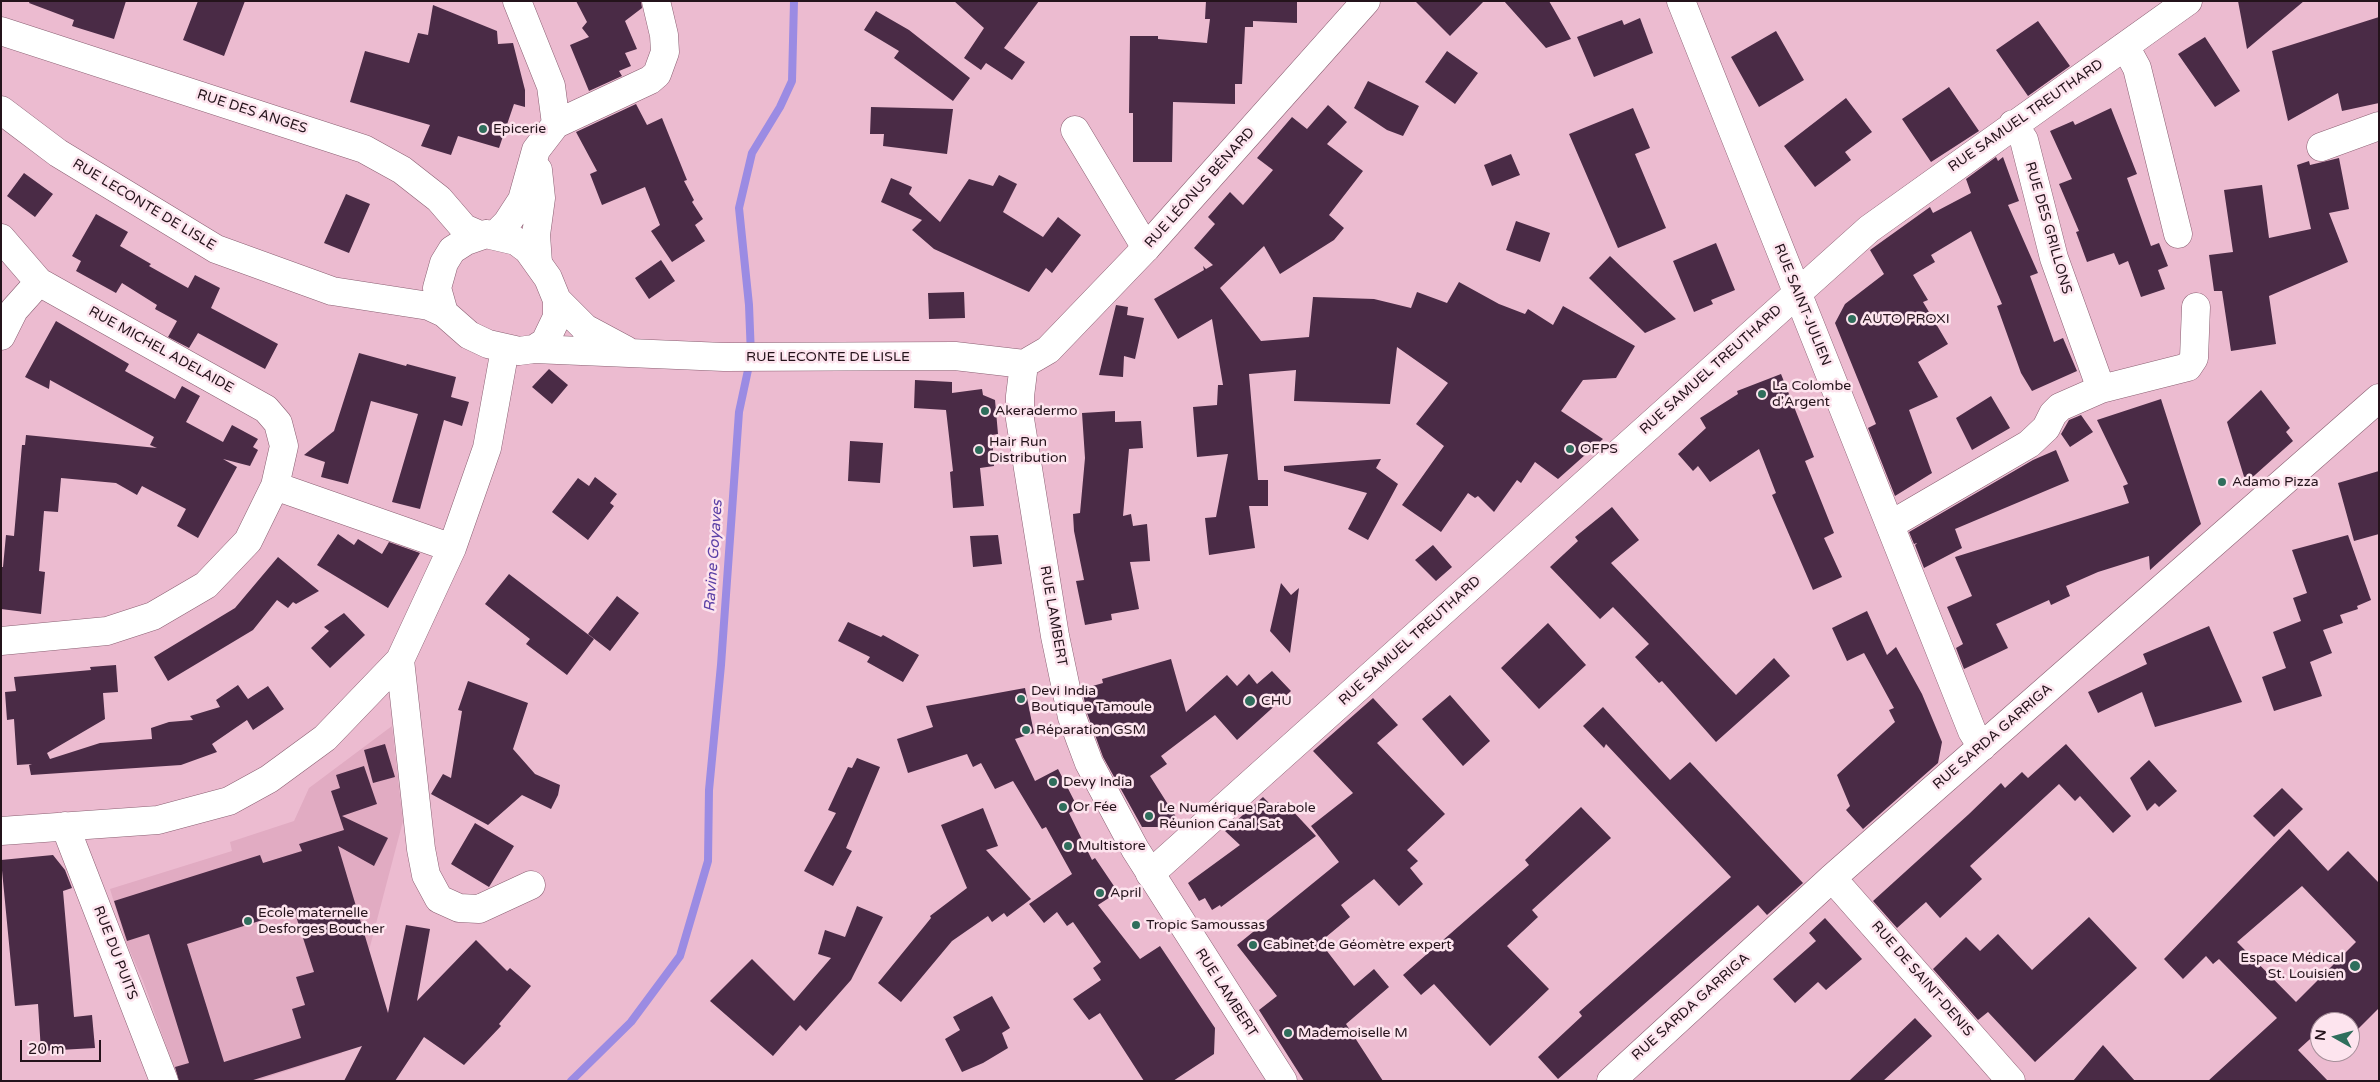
<!DOCTYPE html>
<meta charset="utf-8">
<style>
body{margin:0}
#map{position:relative;width:2380px;height:1082px;overflow:hidden;background:#ecbbd0;font-family:"Varela Round",sans-serif}
canvas{display:block}
.frame{position:absolute;inset:0;border:2px solid #24131b;pointer-events:none}
.north{position:absolute;left:2310px;top:1012px;width:50px;height:50px;box-sizing:border-box;background:#fde4ee;border:1px solid #a6909a;border-radius:50%;rotate:277deg;font-size:14px;font-weight:700;line-height:20px;text-align:center;color:#24131b}
.north::after{content:'';display:block;margin:auto;width:18px;height:22px;background:#2f6e5c;clip-path:polygon(50% 0,100% 100%,50% 72%,0 100%)}
.scale{position:absolute;left:20px;top:1040px;width:81px;height:22px;box-sizing:border-box;border:2px solid #24131b;border-top:0;padding-left:6px;font-size:15px;line-height:18px;white-space:nowrap;color:#24131b;-webkit-text-stroke:4px #fde4ee;paint-order:stroke}
</style>
<div id="map">
<canvas width="2380" height="1082"></canvas>
<div class="frame"></div>
<div class="north">N</div>
<div class="scale">20 m</div>
</div>
<script>
const ctx = document.querySelector('canvas').getContext('2d');
ctx.lineJoin = 'round';
function paint(path, color) { ctx.fillStyle = color; ctx.fill(path, 'evenodd'); }
const poly = rows => new Path2D(rows.map(r => 'M' + r).join(''));
function strokePath(path, color, width, dash) { ctx.strokeStyle = color; ctx.lineWidth = width; ctx.lineCap = dash ? 'butt' : 'round'; ctx.setLineDash(dash || []); ctx.stroke(path); }
function drawText(font, color, halo, rows, align = 'center') {
  ctx.font = font + ' "Varela Round",sans-serif'; ctx.lineWidth = 5; ctx.setLineDash([]); ctx.textBaseline = 'middle'; ctx.strokeStyle = halo; ctx.fillStyle = color; for (const [text, x, y, turn = 0] of rows) {
    ctx.save(); ctx.translate(x, y); ctx.rotate((+turn || 0) * Math.PI / 180); ctx.textAlign = isNaN(turn) ? turn : align; if (halo) ctx.strokeText(text, 0, 0); ctx.fillText(text, 0, 0); ctx.restore();
  }
}
const built = poly([
 [392,726,403,821,342,1053,255,1081,179,1081,143,981,126,942,110,889,232,851,230,842,294,821,309,788]
]);
const stream = poly([
 [571,1081,631,1022,680,956,708,861,709,790,721,665,739,412,751,356,749,305,739,208,752,153,780,107,792,81,794,1]
]);
const building = poly([
 [30,1,126,1,114,39,72,26,74,20,29,3],
 [198,1,245,1,224,56,183,40],
 [576,1,641,1,642,8,625,21,637,49,625,53,631,66,619,71,622,76,589,91,570,45,589,37,582,28,587,22],
 [954,1,1039,1,1004,48,1025,62,1012,80,986,63,981,70,964,58,984,28],
 [1206,1,1297,1,1297,23,1253,21,1253,27,1245,27,1242,84,1235,84,1235,104,1173,102,1172,162,1133,162,1133,113,1129,113,1130,36,1158,36,1158,39,1207,43,1210,19,1205,19],
 [1415,1,1484,1,1450,36],
 [1504,1,1549,1,1571,39,1546,48],
 [2238,1,2304,1,2247,49],
 [433,5,497,31,498,44,513,43,525,90,525,107,514,104,499,148,458,136,451,155,421,146,430,125,350,102,365,51,409,63,418,33,428,35],
 [876,11,909,30,970,78,953,101,894,58,899,51,864,30],
 [2379,17,2379,103,2342,111,2338,93,2288,121,2272,51],
 [1640,18,1653,53,1594,77,1577,37,1622,20,1624,25],
 [2038,21,2070,66,2028,96,1996,50],
 [1776,31,1804,80,1759,107,1731,57],
 [2205,37,2240,91,2215,107,2178,54],
 [1447,51,1478,73,1455,104,1425,82],
 [1368,81,1419,106,1403,136,1387,130,1354,108],
 [1949,87,1979,131,1931,162,1902,119],
 [1846,98,1872,132,1845,152,1851,160,1815,187,1784,146],
 [636,104,647,125,662,118,687,180,684,181,694,200,692,202,703,219,695,225,705,241,672,262,651,231,660,225,645,187,602,205,590,174,597,171,576,132],
 [1328,105,1347,122,1327,144,1363,171,1329,215,1344,228,1334,240,1280,274,1264,246,1220,288,1261,341,1309,337,1313,297,1374,299,1411,308,1417,292,1447,303,1459,282,1499,304,1525,314,1528,309,1553,325,1563,306,1635,346,1616,378,1583,380,1561,411,1603,439,1558,479,1535,462,1521,483,1517,480,1494,512,1478,496,1475,498,1468,493,1441,532,1402,505,1444,446,1416,424,1448,383,1397,347,1390,404,1294,401,1296,370,1249,374,1258,480,1268,480,1268,506,1249,506,1255,548,1209,555,1205,518,1216,517,1228,454,1197,457,1193,407,1217,405,1218,385,1223,385,1212,319,1178,339,1154,299,1204,270,1203,266,1206,269,1213,265,1194,248,1215,224,1208,217,1230,192,1243,205,1273,170,1257,158,1292,117,1307,129],
 [871,107,953,109,947,154,883,146,884,134,870,134],
 [1633,108,1650,148,1635,154,1666,228,1618,248,1569,134],
 [2111,108,2137,174,2127,178,2151,246,2159,243,2168,266,2158,270,2165,289,2141,297,2128,261,2119,265,2114,253,2087,262,2076,232,2079,231,2059,184,2072,179,2050,131,2073,121,2075,125],
 [1511,154,1520,175,1492,186,1484,165],
 [1996,157,1998,161,2003,157,2019,201,2008,205,2038,273,2030,276,2054,342,2063,338,2077,371,2032,391,2021,373,1997,306,2002,304,1971,231,1931,255,1935,262,1913,275,1928,300,1923,302,1948,344,1918,362,1938,397,1909,410,1932,473,1895,496,1868,428,1876,424,1835,323,1845,304,1884,274,1870,250,1930,207,1933,213,1971,193,1966,179],
 [2339,158,2349,209,2329,213,2348,262,2269,296,2276,344,2231,351,2222,291,2214,291,2209,255,2233,252,2224,190,2262,185,2269,238,2311,229,2297,165,2309,161,2310,165],
 [24,173,53,194,35,217,7,196],
 [999,175,1017,184,1003,212,1043,237,1058,217,1081,235,1052,273,1046,268,1029,292,934,249,912,230,922,220,881,202,891,178,912,187,909,194,940,222,969,179,993,186],
 [346,194,370,204,349,253,324,243],
 [96,214,128,232,120,246,151,264,149,266,188,288,195,275,220,288,211,308,278,344,265,369,198,333,189,348,168,337,177,321,155,309,157,305,122,283,116,293,76,271,81,261,72,256],
 [1516,221,1550,233,1540,262,1506,250],
 [1716,243,1735,290,1711,300,1713,304,1694,312,1673,261],
 [1610,256,1676,319,1645,333,1589,278],
 [661,260,675,281,649,299,635,278],
 [964,292,965,318,929,319,928,293],
 [1116,305,1128,307,1127,315,1144,318,1135,359,1124,356,1123,377,1099,375],
 [56,321,129,364,125,371,175,399,182,386,200,396,186,422,223,442,232,425,258,439,253,447,258,450,250,466,223,459,237,467,198,538,177,526,186,509,142,486,137,495,116,483,61,478,58,512,44,511,39,571,45,572,41,614,1,609,1,567,3,567,6,535,14,536,22,445,25,445,26,435,157,448,150,445,154,437,50,380,49,389,25,377],
 [359,353,406,366,407,364,456,377,451,397,469,402,462,426,444,420,420,509,392,502,418,414,371,401,348,484,321,477,325,462,304,455,334,431],
 [549,369,568,385,552,404,532,387],
 [1781,374,1814,457,1805,461,1834,533,1824,538,1842,577,1813,590,1772,495,1776,493,1759,449,1710,482,1698,466,1693,471,1678,454,1706,428,1700,418,1738,394,1737,391],
 [915,380,952,382,952,393,982,389,983,395,995,400,998,434,992,435,994,466,980,468,984,506,953,508,950,472,953,471,946,410,914,408],
 [2261,390,2290,428,2286,432,2293,441,2246,483,2227,422],
 [1991,396,2010,428,1972,450,1956,418],
 [2161,399,2201,524,2150,570,2149,556,2098,572,2066,586,2070,596,2051,605,2049,600,1996,624,2008,648,1964,669,1956,648,1963,644,1947,607,1972,596,1955,557,2129,503,2123,486,2128,484,2097,420],
 [1115,411,1115,422,1141,421,1143,448,1129,449,1123,516,1131,514,1133,526,1147,524,1150,561,1130,562,1139,609,1111,614,1112,620,1085,625,1076,581,1084,580,1074,531,1073,514,1080,513,1085,458,1082,413],
 [2081,415,2093,432,2070,447,2061,434,2069,420],
 [850,441,883,443,880,483,848,481],
 [2056,450,2069,481,1955,529,1962,548,1924,568,1915,545,1917,543,1914,544,1909,532,2033,460],
 [1381,459,1376,468,1398,484,1368,540,1348,529,1367,493,1284,471,1284,466],
 [2379,471,2379,534,2354,541,2338,483],
 [595,477,617,494,610,503,614,506,588,540,552,512,578,478,589,486],
 [1612,507,1639,540,1611,563,1736,695,1774,658,1790,676,1716,742,1662,681,1659,683,1635,657,1649,644,1613,607,1600,619,1550,567,1578,541,1575,537],
 [338,534,354,545,358,539,382,554,389,542,420,553,388,608,317,565],
 [998,535,1002,564,973,567,970,536],
 [2348,535,2371,600,2357,606,2358,609,2340,615,2343,623,2323,630,2332,653,2310,662,2322,696,2274,711,2262,677,2286,668,2273,632,2301,621,2293,598,2307,593,2292,550],
 [1433,545,1452,567,1436,581,1415,560],
 [278,557,319,591,296,604,293,602,288,608,277,600,253,630,168,681,154,657,235,608],
 [509,574,594,639,567,675,526,644,530,639,485,604],
 [1281,583,1291,595,1299,588,1290,653,1270,631],
 [617,596,639,613,610,651,588,634],
 [1867,611,1887,655,1896,647,1922,694,1942,742,1938,763,1863,829,1846,810,1850,806,1837,775,1895,722,1889,710,1894,708,1864,653,1847,661,1832,628],
 [344,613,365,635,330,668,311,648,329,631,324,627],
 [848,622,881,637,883,635,919,655,903,682,867,662,870,657,838,641],
 [1548,623,1586,665,1539,709,1501,668],
 [2209,626,2242,702,2155,727,2142,692,2098,713,2088,692,2147,664,2143,654],
 [1171,659,1186,712,1227,675,1237,686,1249,674,1257,684,1272,671,1291,691,1237,740,1215,715,1161,756,1167,764,1150,776,1176,817,1164,827,1142,827,1103,757,1087,713,1082,689,1103,683,1102,679],
 [116,665,118,692,103,693,105,719,47,753,50,759,100,743,152,739,151,728,169,722,193,720,190,716,220,707,216,700,238,685,248,699,268,686,284,709,253,730,247,720,212,744,217,752,181,765,31,775,29,765,32,764,17,765,14,719,7,720,5,692,16,691,14,677,91,670,90,667],
 [468,681,528,703,513,749,535,774,560,785,558,795,551,809,522,795,488,825,431,794,443,774,451,778,462,711,458,710],
 [1025,688,1034,733,1015,739,1035,781,1058,769,1078,808,1069,813,1092,860,1095,858,1118,892,1098,905,1140,959,1160,946,1215,1028,1214,1054,1173,1081,1144,1081,1100,1013,1089,1020,1073,999,1101,980,1093,968,1101,962,1073,922,1067,926,1057,912,1044,923,1029,904,1072,874,1046,827,1042,829,1013,781,995,789,981,763,973,767,967,754,908,773,897,739,933,727,926,706],
 [1450,695,1490,741,1463,766,1422,719],
 [1373,698,1398,725,1377,743,1445,814,1407,850,1418,861,1410,868,1423,884,1399,906,1374,879,1341,905,1350,917,1320,942,1354,986,1374,969,1389,987,1346,1024,1383,1081,1304,1081,1259,1010,1277,996,1237,945,1339,862,1311,826,1353,793,1313,751],
 [1603,707,1670,780,1690,762,1803,883,1767,915,1758,905,1558,1079,1538,1057,1582,1016,1579,1012,1731,877,1606,744,1604,748,1583,726],
 [385,744,395,777,373,783,364,750],
 [2066,744,2131,816,2113,833,2080,796,2075,801,2059,784,1970,866,1982,879,1940,918,1926,902,1897,928,1873,901,1969,814,2001,783,2005,788,2022,772,2028,778],
 [857,758,880,767,846,848,852,851,833,886,804,871,836,813,828,810,848,767,852,768],
 [2149,760,2177,791,2159,807,2155,803,2147,811,2130,778],
 [364,766,377,804,342,816,388,838,374,866,338,846,388,1013,406,925,430,929,417,1001,476,940,507,971,510,968,531,986,499,1024,501,1026,464,1065,424,1037,395,1081,344,1081,362,1046,250,1081,179,1081,175,1067,189,1063,149,934,127,941,114,901,260,855,263,863,302,851,299,844,344,830,331,791,340,788,336,775],
 [294,910,314,972,296,977,305,1005,292,1009,301,1038,224,1062,187,944],
 [2282,788,2303,809,2274,837,2253,816],
 [1263,797,1273,807,1278,802,1287,810,1290,808,1316,836,1221,907,1220,905,1212,910,1205,898,1199,901,1188,883,1240,845,1225,831],
 [1581,807,1611,838,1532,910,1538,917,1507,946,1549,989,1490,1046,1434,984,1421,995,1403,975,1529,865,1525,860],
 [983,808,998,846,986,850,1031,899,1007,917,1004,913,992,922,988,916,952,941,901,1002,878,983,931,918,930,916,967,888,941,825],
 [475,823,514,846,489,887,451,864],
 [2289,829,2328,871,2348,851,2379,883,2379,1008,2352,1035,2350,1022,2339,1022,2334,1016,2328,1022,2320,1022,2320,1030,2298,1050,2328,1081,2208,1081,2277,1018,2219,959,2213,964,2206,956,2183,979,2164,959],
 [2302,886,2356,942,2296,1002,2237,942],
 [53,855,65,870,72,888,63,891,74,1017,92,1015,95,1048,41,1051,38,1004,15,1006,1,860],
 [857,906,883,917,851,980,806,1031,800,1025,773,1056,710,1001,752,959,794,1001,831,958,818,954,825,930,845,937],
 [2089,917,2137,968,2035,1062,1988,1012,1978,1020,1933,969,1966,937,1980,951,1998,934,2032,970],
 [1825,918,1862,959,1826,990,1818,982,1795,1003,1773,979,1816,941,1809,933],
 [992,996,1010,1028,1002,1033,1008,1048,983,1063,962,1072,945,1039,960,1030,953,1017],
 [1915,1018,1932,1036,1883,1081,1849,1081],
 [2103,1045,2135,1081,2073,1081]
]);
const street = poly([
 [1681,1,1972,731,1982,747],
 [2125,46,2137,68,2178,234],
 [556,124,650,80,657,74,665,52,664,35,656,1],
 [2013,124,2024,140,2054,258,2101,389],
 [1075,130,1146,248],
 [2321,147,2379,126],
 [538,170,541,198,536,235,538,263],
 [495,235,507,223,522,200,536,150,556,124,551,86,517,1],
 [1,238,39,282,266,409,278,423,284,446,275,486,248,541,206,585,153,616,107,631,1,641],
 [1,336,14,310,39,282],
 [275,486,452,548],
 [1890,525,2029,444,2046,428,2053,414,2060,407,2101,389,2188,367,2194,358,2196,307],
 [400,660,421,849,426,875,439,899,459,908,479,909,531,885],
 [65,826,164,1081],
 [1,831,158,820,229,801,269,779,325,738,400,660,452,548,487,448,505,349],
 [1150,874,1869,229,2188,1],
 [1832,878,2011,1081],
 [1611,1081,1832,878,2379,398]
]);
const secondary = poly([
 [1,31,364,149,402,170,439,199,464,228,480,235],
 [1,110,58,153,216,249,332,291,429,306,444,313],
 [486,234,516,241,528,250,548,278,557,300,557,317,545,342,534,349,519,351,488,344,469,335,444,313,437,288,444,263,452,250,466,241,486,234],
 [557,300,585,328,626,350],
 [534,349,724,357,955,356,1024,364],
 [1024,364,1020,396,1020,419,1055,636,1072,717,1080,739,1089,763,1135,849,1283,1081],
 [1024,364,1048,350,1146,248,1366,1]
]);
const markers = [
 [483,129,5,"#2f6e5c"],
 [1852,319,5,"#2f6e5c"],
 [1762,394,5,"#2f6e5c"],
 [985,411,5,"#2f6e5c"],
 [1570,449,5,"#2f6e5c"],
 [979,450,5,"#2f6e5c"],
 [2222,482,5,"#2f6e5c"],
 [1021,699,5,"#2f6e5c"],
 [1250,701,6,"#2f6e5c"],
 [1026,730,5,"#2f6e5c"],
 [1053,782,5,"#2f6e5c"],
 [1063,807,5,"#2f6e5c"],
 [1149,816,5,"#2f6e5c"],
 [1068,846,5,"#2f6e5c"],
 [1100,893,5,"#2f6e5c"],
 [248,921,5,"#2f6e5c"],
 [1136,925,5,"#2f6e5c"],
 [1253,945,5,"#2f6e5c"],
 [2355,966,6,"#2f6e5c"],
 [1288,1033,5,"#2f6e5c"]
];
const streetNames = [
 ["RUE DES ANGES",252,112,18],
 ["RUE SAMUEL TREUTHARD",2026,116,-35],
 ["RUE LÉONUS BÉNARD",1200,188,-48],
 ["RUE LECONTE DE LISLE",144,205,31],
 ["RUE DES GRILLONS",2048,228,74],
 ["RUE SAINT-JULIEN",1802,305,68],
 ["RUE MICHEL ADELAIDE",161,350,29],
 ["RUE LECONTE DE LISLE",828,357],
 ["RUE SAMUEL TREUTHARD",1711,370,-42],
 ["RUE LAMBERT",1053,616,80],
 ["RUE SAMUEL TREUTHARD",1410,641,-42],
 ["RUE SARDA GARRIGA",1993,737,-41],
 ["RUE DU PUITS",115,953,69],
 ["RUE DE SAINT-DENIS",1922,979,49],
 ["RUE LAMBERT",1226,993,57],
 ["RUE SARDA GARRIGA",1691,1007,-42]
];
const poiNames = [
 ["Epicerie",493,129],
 ["AUTO PROXI",1862,319],
 ["La Colombe",1772,386],
 ["d'Argent",1772,402],
 ["Akeradermo",995,411],
 ["Hair Run",989,442],
 ["Distribution",989,458],
 ["OFPS",1580,449],
 ["Adamo Pizza",2232,482],
 ["Devi India",1031,691],
 ["Boutique Tamoule",1031,707],
 ["CHU",1261,701],
 ["Réparation GSM",1036,730],
 ["Devy India",1063,782],
 ["Or Fée",1073,807],
 ["Le Numérique Parabole",1159,808],
 ["Réunion Canal Sat",1159,824],
 ["Multistore",1078,846],
 ["April",1110,893],
 ["Ecole maternelle",258,913],
 ["Desforges Boucher",258,929],
 ["Tropic Samoussas",1146,925],
 ["Cabinet de Géomètre expert",1263,945],
 ["Espace Médical",2344,958,"right"],
 ["St. Louisien",2344,974,"right"],
 ["Mademoiselle M",1298,1033]
];
const waterNames = [
 ["Ravine Goyaves",714,556,-86]
];
paint(built, '#e1abc2');
strokePath(stream, '#9b8be3', 8);
paint(building, '#4a2b46');
strokePath(street, '#8a5f72', 29);
strokePath(secondary, '#8a5f72', 29);
strokePath(street, '#fff', 28);
strokePath(secondary, '#fff', 28);
for (const [x, y, r, color] of markers) { const dot = new Path2D(); dot.arc(x, y, r, 0, 2 * Math.PI); ctx.fillStyle = color; ctx.fill(dot); strokePath(dot, '#fde4ee', 2); }
drawText('14px', '#24131b', '#fde4ee', streetNames);
drawText('14px', '#24131b', '#fde4ee', poiNames, 'left');
drawText('italic 15px', '#5b40a6', '#fde4ee', waterNames);
</script>
